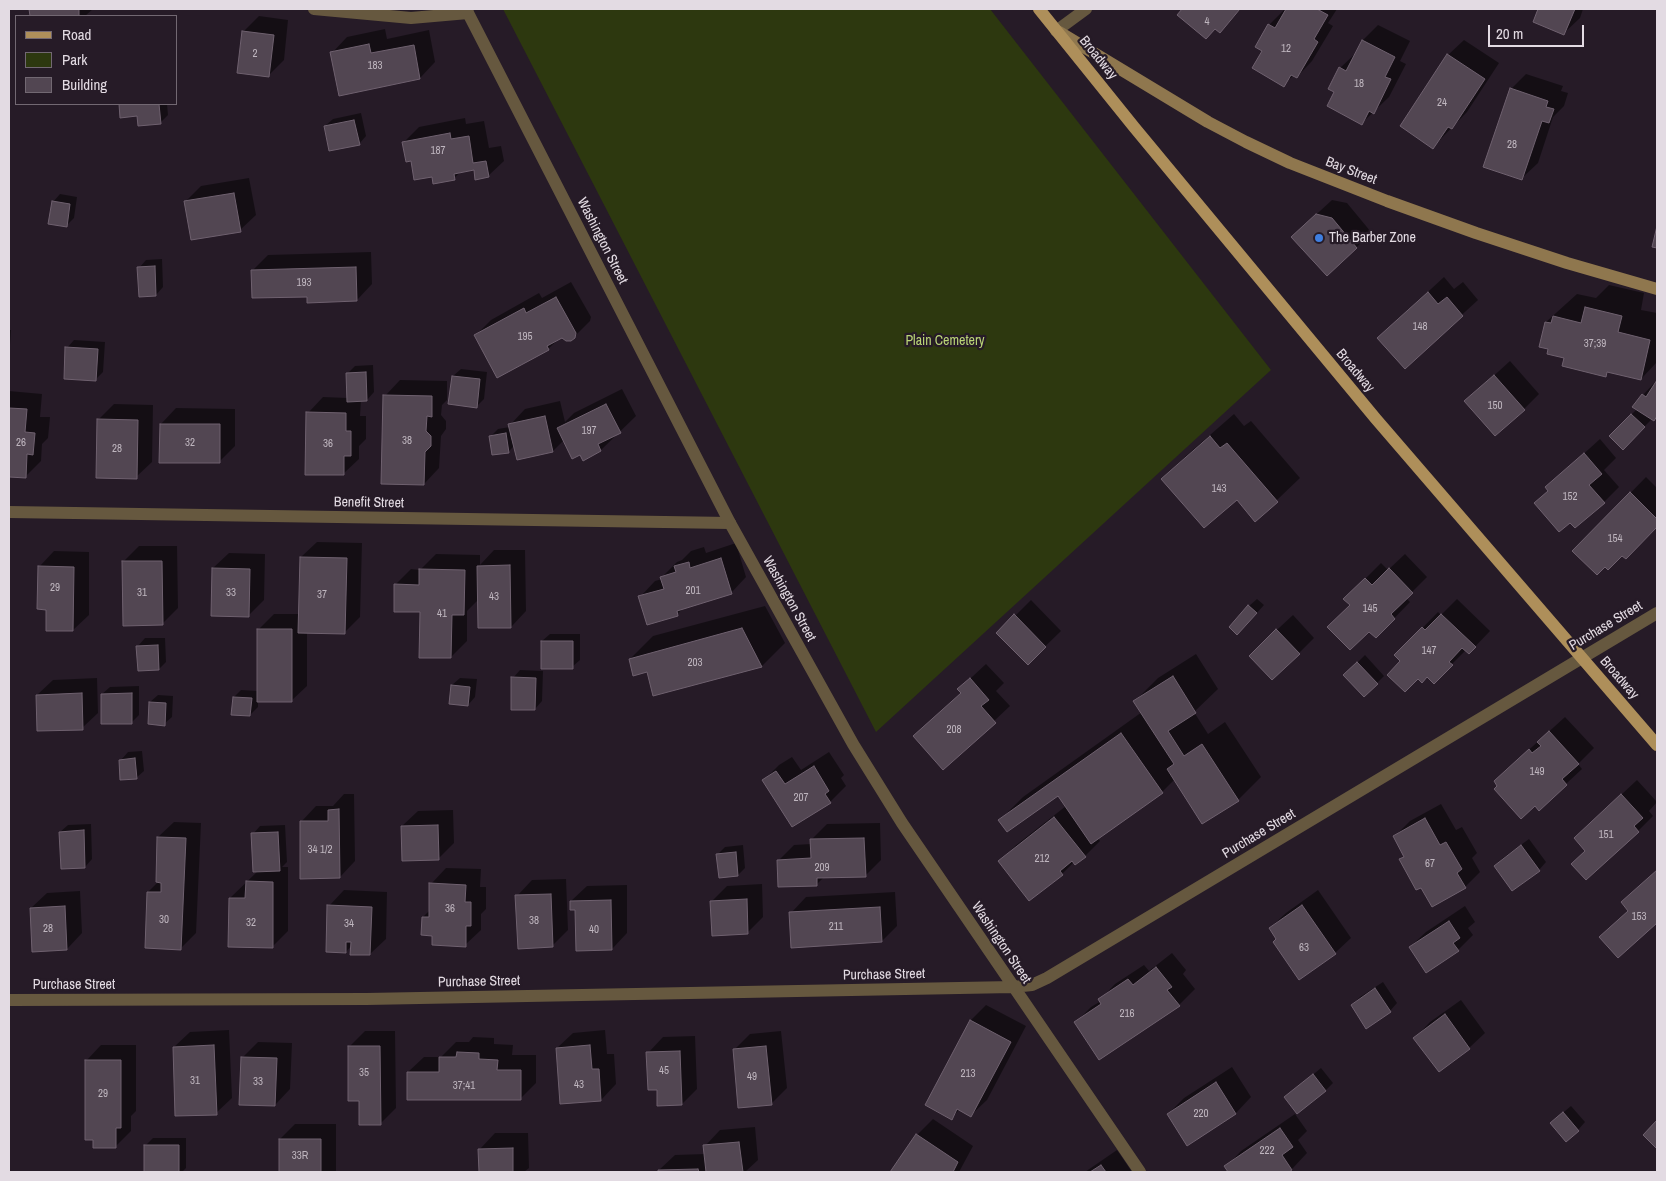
<!DOCTYPE html>
<style>
body{margin:0}
#map{position:relative;width:1666px;height:1181px;overflow:hidden;background:#261b27;font-family:"Archivo Narrow",sans-serif}
canvas{display:block}
.frame{position:absolute;inset:0;border:10px solid #e3dbe3;pointer-events:none}
.legend{position:absolute;left:15px;top:15px;width:162px;height:90px;box-sizing:border-box;background:#261b27;border:1px solid #726872;margin:0;padding:6px 9px;list-style:none;font-size:15px;color:#e3dbe3}
.legend li{display:flex;align-items:center;gap:10px;height:25px}
.legend b{width:25px;border:1px solid #726872}
.scale{position:absolute;left:1488px;top:25px;width:96px;height:22px;box-sizing:border-box;border:2px solid #e3dbe3;border-top:0;padding-left:6px;font-size:15px;line-height:18px;white-space:nowrap;color:#e3dbe3;-webkit-text-stroke:4px #261b27;paint-order:stroke}
</style>
<div id="map">
<canvas width="1666" height="1181"></canvas>
<div class="frame"></div>
<ul class="legend">
<li><b style="height:6px;background:#ae8f5a"></b>Road</li>
<li><b style="height:14px;background:#2d380f"></b>Park</li>
<li><b style="height:14px;background:#524652"></b>Building</li>
</ul>
<div class="scale">20 m</div>
</div>
<script>
const ctx = document.querySelector('canvas').getContext('2d');
ctx.lineJoin = 'round';
function paint(path, color) { ctx.fillStyle = color; ctx.fill(path, 'evenodd'); }
const poly = rows => new Path2D(rows.map(r => 'M' + r).join(''));
function strokePath(path, color, width, dash) { ctx.strokeStyle = color; ctx.lineWidth = width; ctx.lineCap = dash ? 'butt' : 'round'; ctx.setLineDash(dash || []); ctx.stroke(path); }
function drawText(font, color, halo, rows, align = 'center') {
  ctx.font = font + ' "Archivo Narrow",sans-serif'; ctx.lineWidth = 4.5; ctx.setLineDash([]); ctx.textBaseline = 'middle'; ctx.strokeStyle = halo; ctx.fillStyle = color; for (const [text, x, y, turn = 0] of rows) {
    ctx.save(); ctx.translate(x, y); ctx.rotate((+turn || 0) * Math.PI / 180); ctx.textAlign = isNaN(turn) ? turn : align; if (halo) ctx.strokeText(text, 0, 0); ctx.fillText(text, 0, 0); ctx.restore();
  }
}
const green = poly([
 [503,9,990,9,1271,370,876,732]
]);
const shadow = poly([
 [30,9,93,9,85,16,31,16],
 [1184,9,1241,9,1220,32,1216,28,1179,15],
 [1285,9,1337,9,1328,23,1333,26,1312,61,1297,77,1294,75,1283,85,1263,51,1257,47,1269,25],
 [1540,9,1583,9,1580,18,1564,33,1535,21],
 [259,16,288,20,284,60,268,76,243,32],
 [1378,25,1410,41,1400,61,1406,64,1389,97,1362,123,1340,68,1356,53,1363,40],
 [385,29,387,39,429,30,435,62,420,78,332,53,347,37],
 [1464,40,1499,63,1467,112,1433,147,1448,55],
 [1526,74,1563,86,1561,91,1568,93,1564,106,1553,117,1538,163,1522,178,1511,89],
 [120,104,167,104,168,115,161,122,139,125,138,115,121,116],
 [361,113,366,136,359,144,325,126,333,119],
 [465,118,466,124,484,121,489,148,501,146,504,161,488,176,475,169,462,171,454,178,432,175,412,160,404,142,419,127],
 [249,178,256,215,240,230,185,202,201,186],
 [60,194,77,197,74,218,66,226,53,202],
 [1332,200,1347,203,1371,232,1356,248,1308,222],
 [371,252,372,284,357,300,308,295,252,271,268,255],
 [162,259,163,287,156,295,139,268,146,260],
 [1444,277,1454,289,1463,282,1478,300,1405,367,1378,338],
 [571,282,591,317,590,321,574,337,562,336,548,349,475,336,491,320,539,293,542,298],
 [1609,285,1644,293,1641,310,1657,313,1657,362,1641,379,1609,371,1605,376,1565,357,1546,322,1577,294,1596,298],
 [9,330,11,330,9,360],
 [74,340,105,342,103,372,96,379,67,348],
 [1510,361,1539,394,1524,409,1466,401],
 [373,365,374,392,367,400,361,400,360,416,366,416,366,439,359,446,359,459,343,474,308,413,323,397,348,398,348,373,355,366],
 [461,369,487,372,484,399,476,407,450,403,453,376],
 [400,380,447,381,447,400,442,405,441,415,446,421,446,429,441,436,439,468,424,484,385,396],
 [1657,380,1657,416,1653,420,1652,419,1623,448,1610,436,1637,409,1643,395],
 [622,389,636,416,601,450,581,453,564,440,553,451,515,445,508,452,491,436,498,429,510,427,510,425,525,409,560,401,565,422,574,413],
 [9,391,42,394,40,417,50,417,48,438,42,444,41,461,25,477,9,476],
 [114,404,153,405,152,462,136,477,98,420],
 [176,408,235,409,235,446,219,462,161,424],
 [1234,414,1244,426,1251,421,1300,478,1256,520,1237,498,1163,479,1186,456],
 [1600,439,1616,458,1604,470,1619,487,1604,502,1570,521,1536,503,1549,490,1547,487],
 [1646,477,1657,488,1657,526,1626,557,1622,554,1574,551],
 [317,542,362,543,360,617,344,633,307,632,307,686,291,701,258,701,258,707,250,715,234,697,241,690,258,691,259,629,274,614,300,614,301,557],
 [736,543,746,577,731,593,685,607,677,614,640,597,655,581,662,579,662,577,677,562,682,560,691,551,704,547,706,553],
 [139,546,177,546,178,608,162,624,123,562],
 [494,550,525,550,526,611,511,627,479,599,467,611,467,641,451,657,421,611,395,585,411,569,420,570,436,554,480,555,480,565],
 [54,551,89,552,89,615,73,630,48,608,39,567],
 [229,553,265,554,264,600,248,616,213,568],
 [1405,554,1427,577,1406,598,1410,602,1376,637,1345,599,1381,563,1388,570],
 [1257,599,1264,605,1245,626,1249,606],
 [1457,599,1490,631,1469,653,1466,650,1434,682,1427,676,1418,678,1396,655,1438,612,1441,615],
 [1031,600,1061,631,1028,663,998,633],
 [765,606,785,643,762,666,654,694,648,671,630,659,653,636],
 [1293,615,1314,638,1299,653,1266,640],
 [550,634,580,634,580,660,572,667,542,641],
 [145,638,165,638,166,662,159,669,138,646],
 [1196,654,1218,689,1194,712,1208,734,1225,722,1261,777,1238,800,1175,779,1162,792,1098,838,1100,841,1085,856,1074,862,1062,874,1000,862,1015,846,1066,806,1058,795,1000,820,1023,797,1142,712,1135,701,1158,678],
 [1365,655,1384,676,1377,683,1345,675],
 [986,664,1004,683,996,691,1010,706,943,769,930,721,962,692,959,689],
 [520,670,543,671,542,701,535,709,513,678],
 [97,678,98,713,82,728,37,695,53,680],
 [460,678,477,679,475,697,468,705,452,685],
 [139,686,139,715,132,722,102,694,110,687],
 [158,695,173,696,172,717,164,724,150,702],
 [1565,717,1594,748,1578,764,1582,769,1539,809,1511,766],
 [142,751,144,771,136,778,121,760,128,752],
 [829,752,844,775,841,778,846,786,830,802,764,780,779,765,792,757,801,770],
 [1637,780,1657,802,1649,811,1653,816,1638,831,1587,850,1591,823],
 [344,794,354,794,355,861,340,877,301,822,316,806,333,806],
 [1441,804,1456,830,1462,827,1477,853,1472,858,1480,872,1465,887,1422,886,1400,860,1405,855,1394,837,1410,821],
 [453,810,454,843,438,859,402,826,418,811],
 [174,822,201,823,196,933,181,948,148,892,159,881,158,837],
 [880,823,881,860,865,876,824,877,817,884,779,860,794,845,811,844,811,840,827,824],
 [91,824,92,859,85,867,60,832,68,825],
 [285,825,287,862,282,867,288,867,288,931,272,947,230,898,259,870,253,834,260,826],
 [1529,839,1546,862,1539,870,1495,866,1503,858],
 [743,845,745,868,738,875,718,854,725,847],
 [446,868,481,869,480,887,486,887,486,909,481,914,481,930,465,945,434,935,423,917,430,910,431,884],
 [1657,870,1657,922,1618,956,1601,937,1629,910,1622,902],
 [566,879,568,930,552,946,517,896,532,880],
 [762,884,763,917,748,932,712,901,727,886],
 [627,885,627,933,612,949,571,901,587,886],
 [344,890,387,892,386,939,370,954,352,945,346,952,329,906],
 [1318,890,1351,938,1335,953,1278,939,1270,928,1286,913],
 [80,891,82,933,67,949,31,908,47,893],
 [895,892,897,926,882,941,791,913,806,897],
 [1465,906,1475,922,1468,928,1473,935,1458,950,1410,947,1426,932],
 [1172,953,1186,970,1183,974,1195,989,1179,1005,1099,1058,1076,1022,1091,1007,1101,1001,1100,1000,1115,984,1144,965,1149,971],
 [1383,982,1397,1003,1390,1011,1352,1005,1360,997],
 [1461,1000,1485,1033,1469,1048,1415,1038,1430,1022],
 [986,1005,1026,1026,987,1100,971,1115,960,1109,951,1118,926,1105,971,1020],
 [229,1030,232,1098,216,1113,174,1047,190,1032],
 [605,1030,607,1054,614,1054,616,1084,601,1100,557,1048,573,1033],
 [365,1031,395,1031,396,1108,380,1124,360,1099,349,1047],
 [781,1031,787,1088,771,1104,734,1050,750,1034],
 [695,1036,697,1089,682,1104,658,1089,648,1053,663,1037],
 [473,1037,494,1038,494,1044,513,1045,512,1055,536,1055,536,1083,520,1099,408,1072,424,1057,441,1057,456,1042,469,1042],
 [258,1042,292,1043,290,1089,275,1105,242,1058],
 [101,1045,136,1045,136,1111,131,1116,131,1131,115,1147,86,1061],
 [1232,1067,1251,1097,1236,1113,1187,1144,1168,1114,1184,1098],
 [1321,1068,1333,1083,1326,1090,1286,1097],
 [1571,1106,1585,1122,1578,1130,1559,1116],
 [1295,1114,1307,1131,1298,1140,1307,1153,1292,1169,1287,1172,1230,1172,1226,1167,1241,1151],
 [933,1119,973,1146,959,1172,892,1172,917,1135],
 [295,1124,336,1124,336,1172,278,1172,280,1170,280,1139],
 [755,1127,758,1160,745,1172,659,1172,659,1170,675,1155,705,1154,705,1146,720,1130],
 [495,1133,528,1133,529,1168,524,1172,480,1172,480,1149],
 [153,1138,186,1138,186,1168,182,1172,145,1172,145,1146],
 [1117,1150,1132,1172,1085,1172]
]);
const building = poly([
 [29,9,79,9,79,16,30,16,29,9],
 [1182,9,1240,9,1220,33,1215,29,1206,39,1177,15,1182,9],
 [1286,9,1317,9,1328,15,1314,39,1318,42,1297,78,1291,75,1284,87,1252,68,1262,51,1255,47,1268,24,1275,28,1286,9],
 [1538,9,1575,9,1564,35,1533,22,1538,9],
 [242,31,274,35,269,77,237,73,242,31],
 [1362,40,1395,57,1385,77,1391,79,1374,114,1369,111,1362,125,1327,106,1334,92,1328,89,1339,67,1346,71,1362,40],
 [369,44,371,53,414,45,420,79,339,96,330,52,369,44],
 [1447,54,1485,79,1452,129,1448,127,1433,149,1400,126,1447,54],
 [1510,88,1548,101,1546,107,1554,109,1549,123,1542,121,1522,180,1483,167,1510,88],
 [119,104,159,104,161,124,138,126,137,116,120,118,119,104],
 [354,120,360,145,329,151,324,126,354,120],
 [450,133,451,139,469,136,473,163,486,161,489,177,475,180,474,170,454,174,455,180,433,184,432,177,414,180,411,161,406,162,402,142,450,133],
 [234,193,241,232,191,240,184,201,234,193],
 [52,201,70,204,67,227,48,224,52,201],
 [1316,214,1332,218,1357,248,1327,276,1291,237,1316,214],
 [1657,226,1657,248,1652,247,1657,226],
 [155,266,156,296,139,297,137,267,155,266],
 [356,267,357,301,307,303,307,297,252,298,251,270,356,267],
 [1428,292,1438,304,1447,297,1463,316,1405,369,1377,338,1428,292],
 [556,297,576,333,575,338,571,341,566,341,562,338,547,346,549,350,497,378,474,335,524,308,526,313,556,297],
 [1585,307,1622,316,1618,332,1650,340,1641,380,1607,372,1606,377,1562,366,1564,358,1547,354,1548,349,1539,347,1545,322,1551,323,1553,316,1581,323,1585,307],
 [65,347,98,349,96,381,64,379,65,347],
 [366,372,367,401,347,402,346,373,366,372],
 [1494,375,1525,410,1495,436,1464,401,1494,375],
 [452,376,480,379,477,408,448,404,452,376],
 [1657,380,1657,416,1654,421,1632,407,1642,394,1646,397,1657,380],
 [383,395,432,396,432,417,427,416,426,431,431,436,431,446,425,452,424,485,381,484,383,395],
 [606,404,621,433,598,444,601,451,583,461,580,455,572,459,557,428,606,404],
 [9,408,27,409,25,432,35,433,33,455,27,454,26,478,9,477,9,408],
 [306,412,346,413,346,431,351,431,351,456,344,456,344,475,305,475,306,412],
 [1631,414,1645,427,1623,450,1609,436,1631,414],
 [545,416,553,452,517,460,508,424,545,416],
 [97,419,138,420,137,479,96,478,97,419],
 [160,424,220,424,220,463,159,463,160,424],
 [506,433,509,453,492,455,489,436,506,433],
 [1210,436,1220,448,1227,443,1278,502,1255,522,1237,500,1204,528,1161,479,1210,436],
 [1584,453,1602,474,1589,485,1605,503,1575,528,1570,523,1559,532,1534,503,1548,491,1545,487,1584,453],
 [1630,492,1657,519,1657,527,1626,559,1622,556,1608,570,1605,567,1597,575,1572,551,1630,492],
 [300,557,347,558,345,634,298,633,300,557],
 [721,558,732,594,677,611,678,616,647,625,638,596,664,589,660,577,676,572,674,566,689,562,690,568,721,558],
 [122,561,162,561,163,625,123,626,122,561],
 [510,565,511,628,478,628,477,566,510,565],
 [38,566,74,567,73,631,46,631,46,610,37,609,38,566],
 [212,568,250,569,249,617,211,616,212,568],
 [1389,568,1413,593,1391,614,1395,619,1376,638,1369,632,1350,650,1327,627,1350,605,1343,599,1365,578,1372,585,1389,568],
 [419,569,465,570,464,615,452,615,451,658,419,658,420,612,394,612,394,584,419,585,419,569],
 [1248,605,1257,613,1237,635,1229,627,1248,605],
 [1014,614,1046,647,1028,665,996,633,1014,614],
 [1441,614,1476,647,1469,654,1462,648,1449,662,1453,665,1434,684,1427,677,1422,683,1418,679,1405,692,1387,675,1400,661,1394,655,1422,627,1425,630,1441,614],
 [742,628,762,667,653,696,647,672,633,676,629,659,742,628],
 [257,629,292,629,292,702,257,702,257,629],
 [1276,629,1300,654,1272,680,1249,656,1276,629],
 [541,641,573,641,573,669,541,669,541,641],
 [158,645,159,670,138,671,136,646,158,645],
 [1357,662,1378,684,1364,697,1343,675,1357,662],
 [1173,676,1196,713,1168,731,1184,756,1202,744,1239,801,1202,824,1167,769,1174,764,1133,701,1173,676],
 [511,677,536,678,535,710,511,710,511,677],
 [970,678,989,700,981,706,996,723,943,770,913,736,961,693,957,689,970,678],
 [451,685,470,687,468,706,449,704,451,685],
 [82,693,83,730,37,731,36,695,82,693],
 [132,693,132,724,101,724,101,694,132,693],
 [233,697,252,698,250,716,231,715,233,697],
 [149,702,166,703,165,726,148,724,149,702],
 [1549,731,1579,764,1562,779,1567,785,1539,811,1535,806,1521,819,1494,789,1497,786,1494,781,1529,749,1532,753,1541,746,1537,742,1549,731],
 [1121,733,1163,793,1091,844,1058,796,1007,832,998,820,1121,733],
 [135,758,137,779,120,780,119,760,135,758],
 [814,766,829,791,825,794,831,803,792,827,762,780,776,771,785,784,814,766],
 [1621,794,1643,818,1634,826,1639,832,1586,880,1571,864,1585,851,1574,838,1621,794],
 [339,809,340,878,300,879,300,821,328,821,328,810,339,809],
 [1054,817,1086,857,1075,865,1072,861,1060,871,1063,875,1029,901,998,861,1054,817],
 [1425,818,1440,845,1446,842,1462,869,1457,873,1466,888,1432,907,1421,888,1416,890,1399,859,1404,857,1393,836,1425,818],
 [438,825,439,860,402,861,401,826,438,825],
 [84,830,85,868,61,869,59,832,84,830],
 [278,832,280,871,253,872,251,833,278,832],
 [157,837,186,838,181,950,145,948,147,892,161,892,161,883,156,882,157,837],
 [864,838,866,877,817,878,817,886,778,887,777,860,811,858,810,839,864,838],
 [1521,845,1540,871,1512,891,1494,866,1521,845],
 [736,852,738,876,719,878,716,854,736,852],
 [1657,870,1657,923,1618,958,1599,937,1628,911,1621,902,1657,870],
 [246,881,273,882,273,948,228,947,229,898,245,898,246,881],
 [429,883,466,885,465,902,471,902,471,926,466,926,466,947,432,945,432,936,421,935,422,917,429,917,429,883],
 [551,894,553,947,518,949,515,895,551,894],
 [747,899,748,934,712,936,710,901,747,899],
 [611,900,612,950,576,951,575,910,570,910,570,901,611,900],
 [327,905,372,907,370,955,350,955,351,942,346,942,346,953,326,952,327,905],
 [1302,905,1336,954,1299,980,1273,942,1276,939,1269,928,1302,905],
 [65,906,67,950,32,952,30,908,65,906],
 [880,907,882,942,791,948,789,912,880,907],
 [1449,921,1460,938,1453,943,1459,951,1426,973,1409,947,1449,921],
 [1156,967,1172,987,1167,990,1180,1006,1099,1060,1074,1022,1101,1004,1098,999,1128,979,1133,985,1156,967],
 [1375,988,1391,1012,1366,1029,1351,1005,1375,988],
 [1445,1014,1470,1049,1439,1072,1413,1038,1445,1014],
 [970,1020,1011,1042,971,1117,957,1109,952,1120,925,1105,970,1020],
 [214,1045,217,1115,175,1116,173,1047,214,1045],
 [590,1045,592,1069,599,1069,601,1101,560,1104,556,1048,590,1045],
 [348,1046,380,1046,381,1125,359,1125,359,1101,348,1101,348,1046],
 [766,1046,772,1105,738,1108,733,1049,766,1046],
 [680,1051,682,1105,657,1106,657,1090,648,1090,646,1052,680,1051],
 [457,1052,479,1053,479,1059,498,1060,497,1070,521,1070,521,1100,407,1100,407,1072,439,1072,439,1057,456,1057,457,1052],
 [241,1057,277,1058,275,1106,239,1105,241,1057],
 [85,1060,121,1060,121,1128,116,1128,116,1148,93,1148,93,1140,85,1140,85,1060],
 [1313,1074,1326,1091,1297,1114,1284,1097,1313,1074],
 [1216,1082,1236,1114,1187,1146,1167,1114,1216,1082],
 [1563,1112,1579,1131,1566,1142,1550,1123,1563,1112],
 [1657,1120,1657,1149,1643,1135,1657,1120],
 [1280,1128,1293,1147,1282,1155,1292,1170,1289,1172,1228,1172,1224,1166,1280,1128],
 [916,1134,958,1162,953,1172,890,1172,916,1134],
 [279,1139,321,1139,321,1172,279,1172,279,1139],
 [739,1142,743,1172,706,1172,703,1145,739,1142],
 [144,1145,179,1145,179,1172,144,1172,144,1145],
 [513,1148,513,1172,479,1172,478,1149,513,1148],
 [1101,1165,1106,1172,1090,1172,1101,1165],
 [698,1169,699,1172,658,1172,658,1170,698,1169]
]);
const minor = poly([
 [314,9,411,18,468,13],
 [1056,31,1086,9],
 [9,512,730,523]
]);
const tertiary = poly([
 [466,9,730,523,853,744,902,823,1140,1172],
 [9,1000,366,999,1013,987,1032,985,1047,978,1657,613]
]);
const secondary = poly([
 [1059,32,1208,122,1246,142,1290,163,1387,201,1476,233,1567,263,1657,289]
]);
const primary = poly([
 [1039,9,1134,127,1376,419,1657,745]
]);
const markers = [
 [1319,238,5,"#3f7fe0"]
];
const numberNames = [
 ["4",1207,22],
 ["12",1286,49],
 ["2",255,54],
 ["183",375,66],
 ["18",1359,84],
 ["24",1442,103],
 ["28",1512,145],
 ["187",438,151],
 ["193",304,283],
 ["148",1420,327],
 ["195",525,337],
 ["37;39",1595,344],
 ["150",1495,406],
 ["197",589,431],
 ["38",407,441],
 ["26",21,443],
 ["32",190,443],
 ["36",328,444],
 ["28",117,449],
 ["143",1219,489],
 ["152",1570,497],
 ["154",1615,539],
 ["29",55,588],
 ["201",693,591],
 ["31",142,593],
 ["33",231,593],
 ["37",322,595],
 ["43",494,597],
 ["145",1370,609],
 ["41",442,614],
 ["147",1429,651],
 ["203",695,663],
 ["208",954,730],
 ["149",1537,772],
 ["207",801,798],
 ["151",1606,835],
 ["34 1/2",320,850],
 ["212",1042,859],
 ["67",1430,864],
 ["209",822,868],
 ["36",450,909],
 ["153",1639,917],
 ["30",164,920],
 ["38",534,921],
 ["32",251,923],
 ["34",349,924],
 ["211",836,927],
 ["28",48,929],
 ["40",594,930],
 ["63",1304,948],
 ["216",1127,1014],
 ["45",664,1071],
 ["35",364,1073],
 ["213",968,1074],
 ["49",752,1077],
 ["31",195,1081],
 ["33",258,1082],
 ["43",579,1085],
 ["37;41",464,1086],
 ["29",103,1094],
 ["220",1201,1114],
 ["222",1267,1151],
 ["33R",300,1156]
];
const streetNames = [
 ["Broadway",1098,58,51],
 ["Bay Street",1351,171,21],
 ["Washington Street",602,241,63],
 ["Broadway",1355,371,50],
 ["Benefit Street",369,503,1],
 ["Washington Street",789,599,61],
 ["Purchase Street",1606,626,-31],
 ["Broadway",1619,678,49],
 ["Purchase Street",1259,834,-31],
 ["Washington Street",1001,943,56],
 ["Purchase Street",884,975,-1],
 ["Purchase Street",479,982,-1],
 ["Purchase Street",74,985]
];
const poiNames = [
 ["The Barber Zone",1329,238]
];
const parkNames = [
 ["Plain Cemetery",945,341]
];
paint(green, '#2d380f');
paint(shadow, '#0007');
paint(building, '#524652');
strokePath(building, '#6f616f', 1);
strokePath(minor, '#66583f', 12);
strokePath(tertiary, '#66583f', 12);
strokePath(secondary, '#8f774e', 12);
strokePath(primary, '#ae8f5a', 12);
for (const [x, y, r, color] of markers) { const dot = new Path2D(); dot.arc(x, y, r, 0, 2 * Math.PI); ctx.fillStyle = color; ctx.fill(dot); strokePath(dot, '#261b27', 2); }
drawText('11px', '#bfb6bf', null, numberNames);
drawText('14px', '#e3dbe3', '#261b27', streetNames);
drawText('14px', '#e3dbe3', '#261b27', poiNames, 'left');
drawText('14px', '#bad577', '#261b27', parkNames);
</script>
